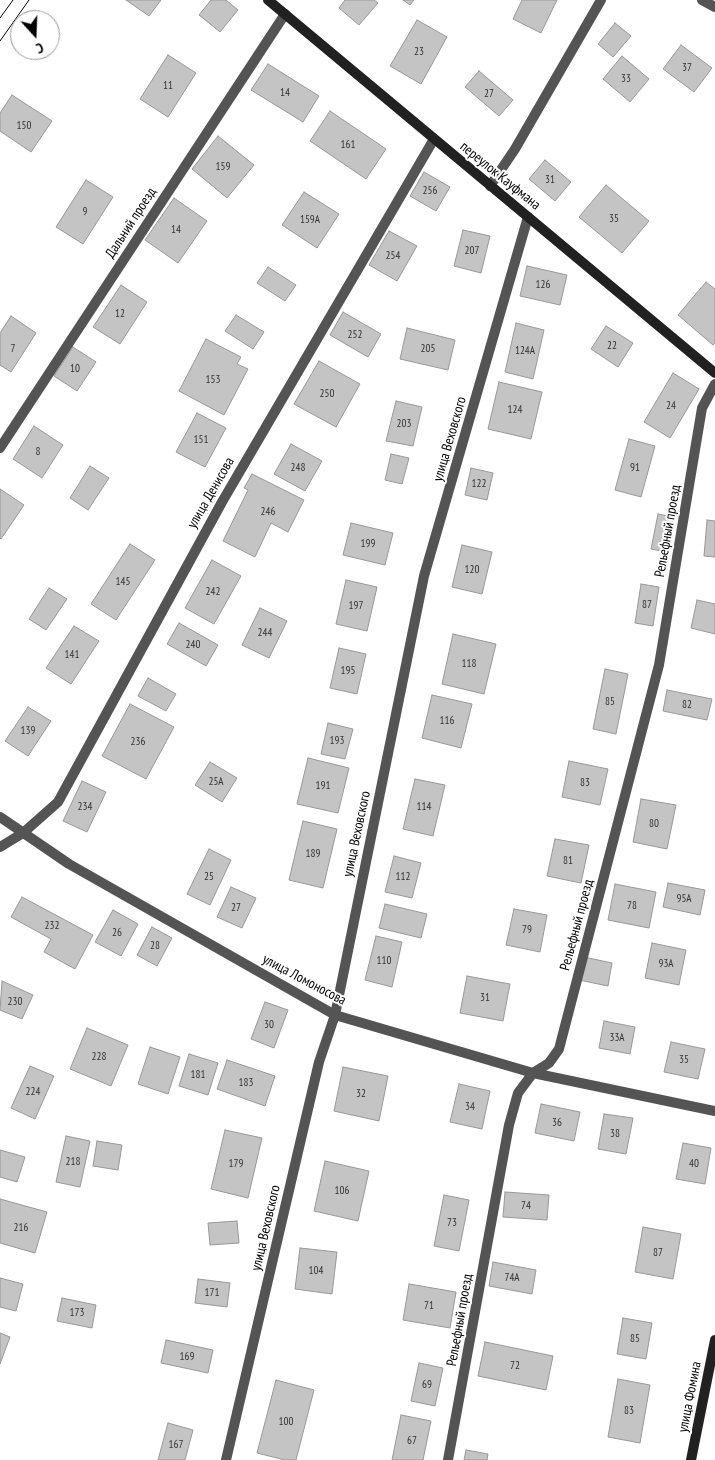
<!DOCTYPE html>
<meta charset="utf-8">
<style>
body{margin:0}
#map{position:relative;width:715px;height:1460px;overflow:hidden;background:#fff;font-family:"PT Sans Narrow",sans-serif}
canvas{display:block}
.north{position:absolute;left:10px;top:10px;width:50px;height:50px;box-sizing:border-box;background:#fff;border:1px solid #999;border-radius:50%;rotate:160deg;font-size:14px;font-weight:700;line-height:20px;text-align:center;color:#000}
.north::after{content:'';display:block;margin:auto;width:18px;height:22px;background:#000;clip-path:polygon(50% 0,100% 100%,50% 72%,0 100%)}
</style>
<div id="map">
<canvas width="715" height="1460"></canvas>
<div class="north">С</div>
</div>
<script>
const ctx = document.querySelector('canvas').getContext('2d');
ctx.lineJoin = 'round';
function paint(path, color) { ctx.fillStyle = color; ctx.fill(path, 'evenodd'); }
const poly = rows => new Path2D(rows.map(r => 'M' + r).join(''));
function strokePath(path, color, width, dash) { ctx.strokeStyle = color; ctx.lineWidth = width; ctx.lineCap = dash ? 'butt' : 'round'; ctx.setLineDash(dash || []); ctx.stroke(path); }
function drawText(font, color, halo, rows, align = 'center') {
  ctx.font = font + ' "PT Sans Narrow",sans-serif'; ctx.lineWidth = 4; ctx.setLineDash([]); ctx.textBaseline = 'middle'; ctx.strokeStyle = halo; ctx.fillStyle = color; for (const [text, x, y, turn = 0] of rows) {
    ctx.save(); ctx.translate(x, y); ctx.rotate((+turn || 0) * Math.PI / 180); ctx.textAlign = isNaN(turn) ? turn : align; if (halo) ctx.strokeText(text, 0, 0); ctx.fillText(text, 0, 0); ctx.restore();
  }
}
const building = poly([
 [126,0,161,0,149,16,126,0],
 [211,0,226,0,238,10,220,32,199,15,211,0],
 [345,0,374,0,378,3,359,25,339,8,345,0],
 [403,0,414,0,410,5,403,0],
 [522,0,557,0,541,33,513,19,522,0],
 [417,20,447,37,421,84,390,66,417,20],
 [615,23,631,36,613,57,598,44,615,23],
 [681,45,712,68,694,92,663,69,681,45],
 [168,55,196,73,168,117,140,99,168,55],
 [622,56,649,79,630,102,603,79,622,56],
 [268,64,319,96,303,122,251,90,268,64],
 [479,71,513,100,499,116,465,87,479,71],
 [12,95,52,121,31,152,0,131,0,113,12,95],
 [330,111,386,149,366,179,310,141,330,111],
 [218,136,254,165,227,198,192,169,218,136],
 [545,160,571,182,555,201,529,179,545,160],
 [424,172,450,187,436,211,410,196,424,172],
 [86,180,113,197,83,244,56,227,86,180],
 [606,185,649,221,622,253,579,217,606,185],
 [304,192,339,214,317,248,282,225,304,192],
 [174,198,207,221,178,263,145,240,174,198],
 [463,230,490,236,481,273,454,266,463,230],
 [389,231,417,246,397,281,369,265,389,231],
 [527,266,567,275,560,305,520,296,527,266],
 [268,267,296,285,285,301,257,283,268,267],
 [706,282,715,289,715,343,713,345,678,315,706,282],
 [121,285,147,302,120,344,93,327,121,285],
 [343,312,381,334,368,357,330,335,343,312],
 [236,315,264,332,253,349,225,331,236,315],
 [11,316,36,333,11,372,0,365,0,333,11,316],
 [516,323,544,330,533,379,505,372,516,323],
 [606,326,633,343,618,367,591,349,606,326],
 [407,328,455,340,448,370,400,359,407,328],
 [206,339,241,357,237,364,248,369,224,415,179,391,206,339],
 [73,347,96,362,77,391,54,376,73,347],
 [319,361,360,384,336,427,294,404,319,361],
 [673,373,699,389,670,438,644,422,673,373],
 [499,382,542,392,531,439,488,429,499,382],
 [396,401,422,407,413,446,386,441,396,401],
 [197,413,226,428,205,467,176,452,197,413],
 [34,426,63,445,42,478,13,459,34,426],
 [629,439,655,446,641,497,615,490,629,439],
 [291,444,322,461,305,491,274,474,291,444],
 [391,454,409,458,402,484,385,480,391,454],
 [90,466,109,478,88,510,70,498,90,466],
 [471,468,493,473,487,500,465,495,471,468],
 [252,474,304,500,288,532,271,523,255,557,223,541,248,490,244,488,252,474],
 [0,489,24,505,1,539,0,538,0,489],
 [658,514,673,517,666,552,651,549,658,514],
 [707,520,715,521,715,557,704,556,707,520],
 [351,523,393,533,385,565,343,555,351,523],
 [130,544,155,560,116,620,91,604,130,544],
 [462,545,492,552,482,594,452,587,462,545],
 [212,560,241,576,214,624,185,608,212,560],
 [346,580,377,587,367,631,336,624,346,580],
 [641,584,659,587,653,626,635,623,641,584],
 [49,588,67,599,46,630,29,619,49,588],
 [697,600,715,604,715,634,691,628,697,600],
 [260,608,287,621,269,658,242,645,260,608],
 [179,623,218,645,206,666,167,644,179,623],
 [74,626,99,641,71,684,46,668,74,626],
 [453,634,496,644,484,694,442,684,453,634],
 [339,648,366,654,357,694,330,688,339,648],
 [605,669,628,674,616,734,593,729,605,669],
 [148,678,176,694,166,711,138,696,148,678],
 [667,690,712,699,707,720,663,711,667,690],
 [432,695,472,704,461,748,422,738,432,695],
 [130,704,174,727,146,779,102,756,130,704],
 [28,707,51,721,28,756,5,741,28,707],
 [328,723,353,729,345,759,321,754,328,723],
 [308,758,349,768,338,813,297,804,308,758],
 [569,761,608,769,600,805,562,797,569,761],
 [210,762,237,778,222,802,195,785,210,762],
 [415,779,445,785,433,836,403,829,415,779],
 [82,781,106,792,87,832,63,821,82,781],
 [641,799,676,805,667,849,633,842,641,799],
 [303,821,337,829,323,888,289,880,303,821],
 [555,839,589,845,581,883,547,876,555,839],
 [209,849,231,860,210,905,187,894,209,849],
 [394,856,421,863,412,898,385,892,394,856],
 [668,883,705,890,700,915,663,907,668,883],
 [615,884,656,892,649,928,608,920,615,884],
 [231,887,256,898,242,928,217,917,231,887],
 [22,897,93,935,75,969,44,952,51,939,11,917,22,897],
 [385,904,427,914,421,938,379,928,385,904],
 [514,909,547,915,540,952,506,945,514,909],
 [113,910,138,924,121,956,95,942,113,910],
 [152,927,172,938,157,966,137,955,152,927],
 [376,936,402,942,392,987,365,980,376,936],
 [652,943,686,950,679,985,645,978,652,943],
 [584,957,612,963,608,986,579,980,584,957],
 [467,976,510,984,503,1021,460,1013,467,976],
 [2,981,33,995,22,1019,0,1010,2,981],
 [265,1002,288,1010,274,1048,251,1039,265,1002],
 [604,1021,635,1027,630,1054,599,1048,604,1021],
 [87,1028,128,1045,111,1086,70,1069,87,1028],
 [671,1042,705,1049,698,1079,664,1072,671,1042],
 [150,1047,180,1057,168,1094,138,1084,150,1047],
 [189,1054,218,1063,208,1095,179,1086,189,1054],
 [227,1060,275,1076,265,1106,217,1089,227,1060],
 [30,1066,54,1076,35,1119,11,1108,30,1066],
 [343,1067,388,1076,379,1121,334,1111,343,1067],
 [459,1084,490,1091,482,1129,450,1122,459,1084],
 [541,1104,580,1112,574,1141,535,1133,541,1104],
 [604,1114,633,1118,626,1154,598,1149,604,1114],
 [225,1130,262,1138,248,1198,211,1189,225,1130],
 [66,1136,90,1141,80,1187,56,1182,66,1136],
 [97,1141,122,1145,118,1170,93,1166,97,1141],
 [683,1143,711,1148,705,1184,676,1179,683,1143],
 [0,1150,25,1157,17,1182,0,1177,0,1150],
 [325,1161,369,1171,358,1221,314,1211,325,1161],
 [505,1192,549,1195,547,1220,503,1217,505,1192],
 [444,1195,469,1200,459,1251,434,1246,444,1195],
 [0,1199,47,1212,35,1253,0,1243,0,1199],
 [237,1221,239,1243,210,1245,208,1223,237,1221],
 [643,1227,681,1234,673,1279,635,1272,643,1227],
 [300,1248,337,1252,332,1294,295,1289,300,1248],
 [493,1262,536,1270,532,1294,489,1286,493,1262],
 [0,1278,23,1284,16,1311,0,1307,0,1278],
 [198,1279,230,1283,227,1307,195,1303,198,1279],
 [409,1284,456,1292,450,1328,403,1320,409,1284],
 [62,1298,96,1305,92,1328,57,1321,62,1298],
 [623,1318,652,1323,646,1359,617,1354,623,1318],
 [0,1333,10,1337,0,1364,0,1333],
 [166,1340,213,1350,208,1373,161,1363,166,1340],
 [485,1342,553,1356,546,1390,478,1376,485,1342],
 [419,1363,443,1368,435,1406,411,1401,419,1363],
 [618,1379,650,1385,640,1443,608,1437,618,1379],
 [276,1380,314,1390,296,1460,285,1460,257,1453,276,1380],
 [401,1415,431,1421,423,1460,392,1460,401,1415],
 [168,1423,193,1430,185,1460,158,1460,168,1423],
 [466,1450,488,1454,487,1460,464,1460,466,1450]
]);
const street = poly([
 [702,0,715,7],
 [490,186,515,149,601,0],
 [0,448,285,14],
 [0,817,69,864,335,1015,533,1073,715,1111],
 [0,847,23,833,58,802,222,502,434,139],
 [226,1460,319,1062,335,1015,424,576,528,217],
 [448,1460,509,1125,518,1093,533,1073,549,1063,559,1049,659,665,702,408,715,384]
]);
const secondary = poly([
 [268,0,715,373],
 [691,1460,715,1340]
]);
const tram = poly([
 [0,18,13,0],
 [0,41,29,0]
]);
const numberNames = [
 ["23",419,52],
 ["37",687,68],
 ["33",626,79],
 ["11",168,86],
 ["14",285,93],
 ["27",489,94],
 ["150",24,126],
 ["161",348,145],
 ["159",223,167],
 ["31",550,180],
 ["256",430,191],
 ["9",85,212],
 ["35",614,219],
 ["159А",310,220],
 ["14",176,230],
 ["207",472,251],
 ["254",393,256],
 ["126",543,285],
 ["12",120,314],
 ["252",355,335],
 ["22",612,346],
 ["7",13,349],
 ["205",428,349],
 ["124А",525,351],
 ["10",75,369],
 ["153",213,380],
 ["250",327,394],
 ["24",671,406],
 ["124",515,410],
 ["203",404,424],
 ["151",201,440],
 ["8",38,452],
 ["248",298,468],
 ["91",635,468],
 ["122",479,484],
 ["246",268,512],
 ["199",368,544],
 ["120",472,570],
 ["145",123,582],
 ["242",213,592],
 ["87",647,605],
 ["197",356,606],
 ["244",265,633],
 ["240",193,645],
 ["141",72,655],
 ["118",469,664],
 ["195",348,671],
 ["85",610,702],
 ["82",687,705],
 ["116",447,721],
 ["139",28,731],
 ["193",337,741],
 ["236",138,742],
 ["25А",216,782],
 ["83",585,783],
 ["191",323,786],
 ["234",85,807],
 ["114",424,807],
 ["80",654,824],
 ["189",313,854],
 ["81",568,861],
 ["25",209,877],
 ["112",403,877],
 ["95А",684,899],
 ["78",632,906],
 ["27",236,908],
 ["232",52,926],
 ["79",527,930],
 ["26",117,933],
 ["28",155,946],
 ["110",384,961],
 ["93А",666,964],
 ["31",485,998],
 ["230",15,1002],
 ["30",269,1025],
 ["33А",617,1038],
 ["228",99,1057],
 ["35",684,1060],
 ["181",198,1075],
 ["183",246,1083],
 ["224",33,1092],
 ["32",361,1094],
 ["34",470,1107],
 ["36",557,1123],
 ["38",615,1134],
 ["218",73,1162],
 ["179",236,1164],
 ["40",694,1164],
 ["106",342,1191],
 ["74",526,1206],
 ["73",452,1223],
 ["216",21,1228],
 ["87",658,1253],
 ["104",316,1271],
 ["74А",512,1278],
 ["171",212,1293],
 ["71",429,1306],
 ["173",77,1313],
 ["85",635,1339],
 ["169",187,1357],
 ["72",515,1366],
 ["69",427,1385],
 ["83",629,1411],
 ["100",286,1422],
 ["67",412,1441],
 ["167",176,1445]
];
const streetNames = [
 ["переулок Кауфмана",500,176,39],
 ["Дальний проезд",131,223,-57],
 ["улица Веховского",450,439,-74],
 ["улица Денисова",211,493,-60],
 ["Рельефный проезд",668,531,-80],
 ["улица Веховского",357,834,-78],
 ["Рельефный проезд",577,925,-75],
 ["улица Ломоносова",304,980,28],
 ["улица Веховского",266,1228,-77],
 ["Рельефный проезд",460,1320,-80],
 ["улица Фомина",690,1397,-79]
];
paint(building, '#c4c4c4');
strokePath(building, '#989898', 1);
strokePath(street, '#545454', 10);
strokePath(secondary, '#212121', 10);
strokePath(tram, '#000', 1);
drawText('11px', '#313131', null, numberNames);
drawText('14px', '#000', '#fff', streetNames);
</script>
